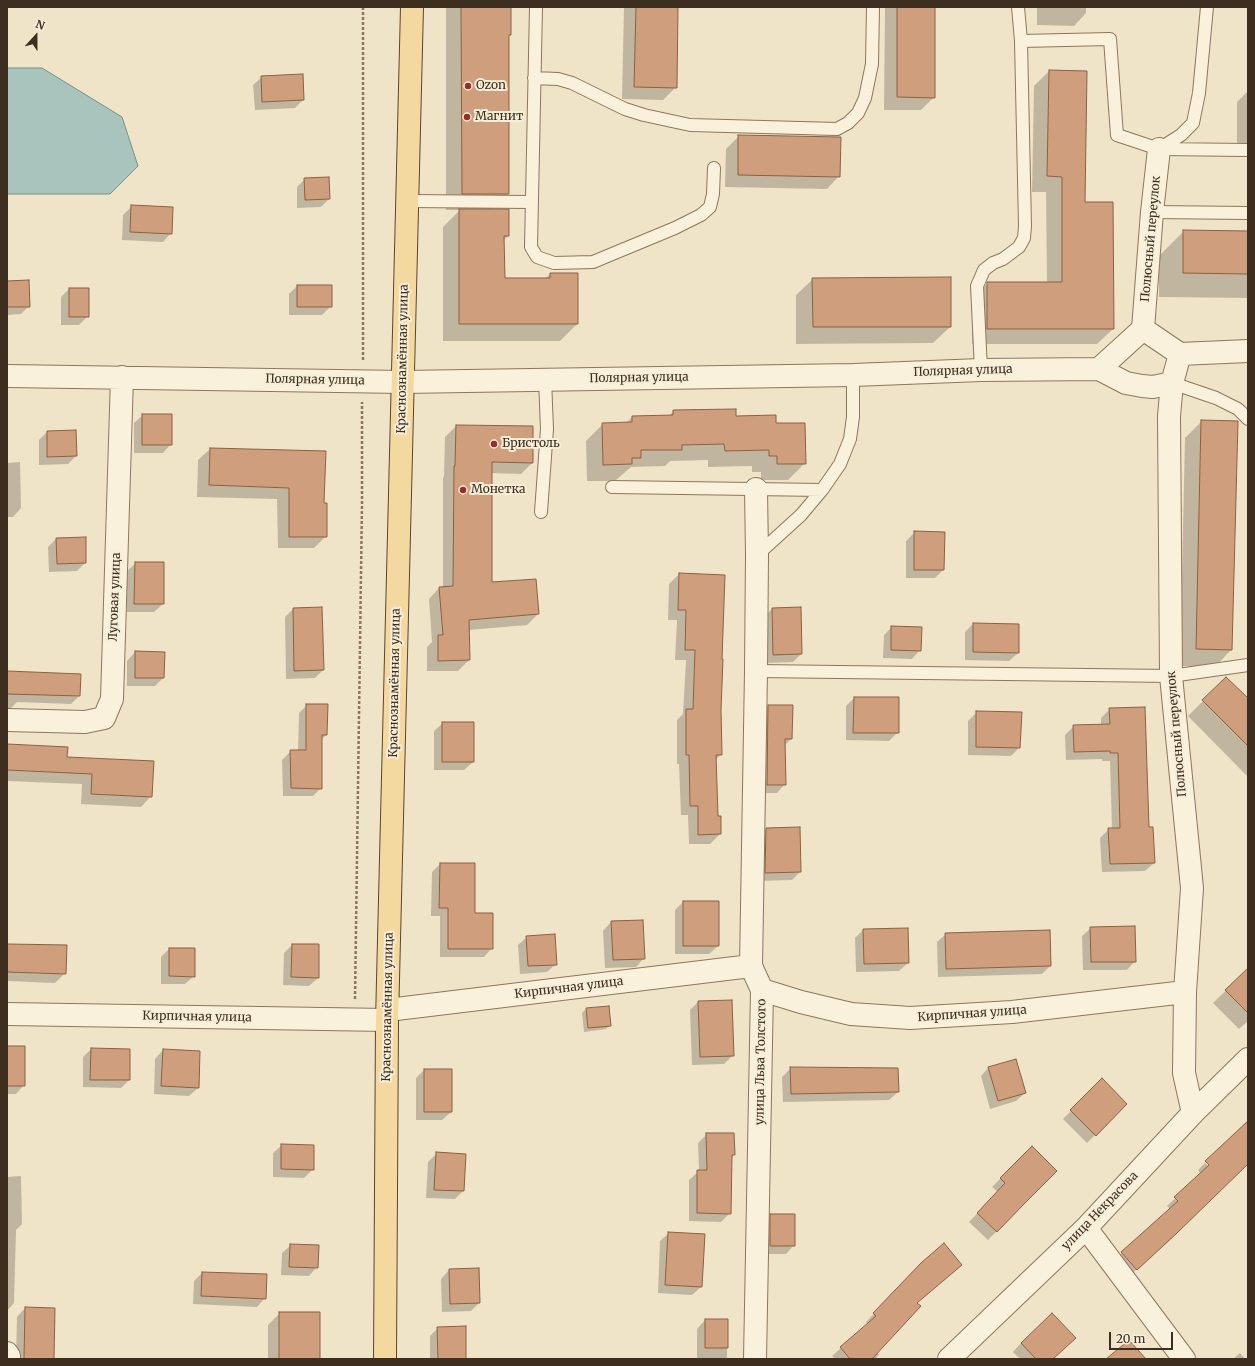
<!DOCTYPE html>
<meta charset="utf-8">
<style>
body{margin:0}
#map{position:relative;width:1255px;height:1366px;overflow:hidden;background:#f0e4c8;font-family:Merriweather,serif}
canvas{display:block}
.frame{position:absolute;inset:0;border:8px solid #3d2e20;pointer-events:none}
.north{position:absolute;left:16px;top:16px;width:40px;height:40px;-webkit-text-stroke:3px #f7eed8;paint-order:stroke;rotate:21deg;font-size:11px;font-weight:700;line-height:16px;text-align:center;color:#3d2e20}
.north::after{content:'';display:block;margin:auto;width:14px;height:18px;background:#3d2e20;clip-path:polygon(50% 0,100% 100%,50% 72%,0 100%)}
.scale{position:absolute;left:1109px;top:1332px;width:64px;height:18px;box-sizing:border-box;border:2px solid #3d2e20;border-top:0;padding-left:5px;font-size:12px;line-height:14px;white-space:nowrap;color:#3d2e20;-webkit-text-stroke:3px #f7eed8;paint-order:stroke}
</style>
<div id="map">
<canvas width="1255" height="1366"></canvas>
<div class="frame"></div>
<div class="north">N</div>
<div class="scale">20 m</div>
</div>
<script>
const ctx = document.querySelector('canvas').getContext('2d');
ctx.lineJoin = 'round';
function paint(path, color) { ctx.fillStyle = color; ctx.fill(path, 'evenodd'); }
const poly = rows => new Path2D(rows.map(r => 'M' + r).join(''));
function strokePath(path, color, width, dash) { ctx.strokeStyle = color; ctx.lineWidth = width; ctx.lineCap = dash ? 'butt' : 'round'; ctx.setLineDash(dash || []); ctx.stroke(path); }
function drawText(font, color, halo, rows, align = 'center') {
  ctx.font = font + ' Merriweather,serif'; ctx.lineWidth = 4; ctx.setLineDash([]); ctx.textBaseline = 'middle'; ctx.strokeStyle = halo; ctx.fillStyle = color; for (const [text, x, y, turn = 0] of rows) {
    ctx.save(); ctx.translate(x, y); ctx.rotate((+turn || 0) * Math.PI / 180); ctx.textAlign = isNaN(turn) ? turn : align; if (halo) ctx.strokeText(text, 0, 0); ctx.fillText(text, 0, 0); ctx.restore();
  }
}
const water = poly([
 [7,68,42,68,122,117,138,166,110,194,7,194,7,68]
]);
const shadow = poly([
 [446,7,510,7,508,36,508,194,492,210,508,236,504,240,504,279,545,279,550,274,577,324,560,341,443,341,443,227,460,210,446,210],
 [624,7,677,7,676,87,663,100,622,99],
 [885,7,934,7,934,97,921,110,884,110],
 [1037,7,1086,7,1086,13,1074,26,1037,25],
 [1049,71,1084,203,1113,329,1097,344,972,344,972,299,988,283,1047,283,1046,192,1032,192,1034,86],
 [262,77,303,100,295,108,255,110,253,85],
 [1248,91,1248,145,1237,145,1237,102],
 [739,136,839,176,827,189,725,187,726,149],
 [305,179,329,199,321,207,297,208,297,187],
 [132,206,171,233,163,242,122,240,123,215],
 [1184,231,1248,232,1248,298,1159,297,1159,256],
 [813,279,950,327,933,343,796,344,796,295],
 [7,282,29,306,21,314,7,315],
 [297,286,331,306,322,315,289,315,289,294],
 [69,289,88,316,79,325,61,325,61,297],
 [674,411,735,417,775,424,805,463,788,480,761,480,761,472,752,472,752,466,708,467,708,460,670,461,665,466,631,467,615,481,587,481,586,441,603,424,626,423,632,417,669,416],
 [143,415,171,444,163,453,134,453,134,423],
 [1202,421,1236,422,1231,650,1215,667,1180,666,1185,438],
 [456,426,532,427,532,463,521,474,491,473,490,584,538,614,527,625,469,630,469,660,458,671,427,671,427,647,432,642,429,599,439,588,443,587,443,478,444,476,445,437],
 [75,431,76,456,68,464,39,465,39,440,47,432],
 [210,449,323,504,326,536,314,548,278,548,277,499,197,497,198,460],
 [20,462,21,508,13,517,7,517,7,463],
 [915,532,944,533,943,570,935,578,906,578,906,541],
 [56,539,85,563,77,571,49,572,48,547],
 [136,563,163,604,154,612,127,612,127,571],
 [679,574,720,710,721,754,716,760,717,817,720,834,710,844,689,844,688,815,681,815,679,764,677,764,677,720,683,714,686,660,675,660,677,620,668,620,669,584],
 [321,608,323,670,315,678,286,679,285,617,293,609],
 [772,609,801,654,793,662,765,663,764,617],
 [973,624,1018,653,1009,661,965,660,965,632],
 [892,627,920,650,912,659,883,658,884,635],
 [135,652,163,678,155,686,127,686,127,661],
 [7,672,79,696,71,704,17,702,10,709,7,709],
 [1226,678,1248,700,1248,777,1188,716],
 [854,698,898,732,889,741,846,740,846,706],
 [307,705,326,735,321,740,321,788,313,796,283,796,282,760,291,751,298,751,299,713],
 [768,706,791,739,784,746,785,784,777,793,759,793,760,714],
 [1110,709,1148,828,1154,863,1145,871,1102,872,1100,838,1109,829,1112,829,1110,761,1102,761,1102,759,1066,760,1065,735,1074,726,1101,725,1101,718],
 [977,712,1021,713,1019,748,1011,756,968,755,968,721],
 [443,723,473,723,473,762,464,770,434,770,434,731],
 [7,745,66,758,151,796,141,807,81,804,82,784,7,781],
 [766,829,800,872,792,880,757,881,758,837],
 [440,864,474,864,474,914,492,948,484,957,440,957,440,916,431,916,432,872],
 [683,902,718,946,709,954,675,954,675,910],
 [611,922,644,958,636,967,605,968,603,931],
 [1091,928,1135,961,1127,970,1083,970,1082,936],
 [907,929,908,963,899,971,856,972,855,938,863,930],
 [946,934,1050,966,1042,974,938,977,937,942],
 [527,937,556,964,547,972,520,974,518,945],
 [7,943,7,945,65,973,55,983,7,981],
 [292,945,318,945,318,978,309,986,283,985,284,953],
 [169,949,194,976,185,984,161,984,161,957],
 [1248,969,1248,1021,1239,1029,1213,1003],
 [698,1002,733,1055,724,1064,692,1065,690,1010],
 [608,1007,610,1025,606,1029,584,1032,582,1013,586,1009],
 [7,1047,24,1085,16,1094,7,1094],
 [91,1049,129,1080,121,1088,83,1087,83,1057],
 [163,1050,198,1088,189,1096,154,1094,155,1059],
 [989,1067,1025,1093,1016,1101,990,1109,981,1076],
 [791,1068,898,1092,889,1100,783,1102,782,1077],
 [424,1070,451,1112,442,1120,416,1120,416,1078],
 [1102,1080,1126,1104,1087,1143,1063,1119],
 [1248,1120,1248,1164,1217,1193,1168,1242,1128,1277,1113,1261,1170,1209,1167,1206,1201,1174,1198,1170,1205,1163,1211,1169,1235,1135,1234,1134],
 [707,1134,734,1155,731,1158,730,1213,721,1222,689,1221,689,1180,699,1171,698,1143],
 [282,1145,313,1169,304,1178,273,1177,273,1153],
 [1032,1147,1056,1171,988,1240,969,1222,998,1192,992,1187],
 [437,1153,465,1155,463,1191,455,1199,426,1198,428,1162],
 [21,1176,22,1224,16,1230,14,1303,7,1311,7,1177],
 [771,1215,794,1245,786,1254,762,1254,762,1223],
 [669,1233,701,1287,692,1295,658,1293,660,1241],
 [291,1245,317,1267,309,1276,281,1275,282,1253],
 [961,1265,916,1304,877,1352,879,1355,875,1359,835,1359,832,1356,868,1324,866,1322,913,1272],
 [478,1269,479,1303,471,1311,442,1312,441,1279,449,1270],
 [202,1273,265,1298,257,1307,193,1304,194,1281],
 [25,1308,53,1359,16,1359,17,1317],
 [280,1313,319,1359,268,1359,268,1325],
 [705,1320,727,1320,727,1359,697,1359,697,1329],
 [438,1328,465,1359,430,1359,430,1336],
 [1021,1343,1053,1359,1020,1359,1013,1352],
 [1240,1353,1245,1359,1233,1359]
]);
const building = poly([
 [461,7,511,7,511,35,509,35,509,194,462,194,461,7],
 [636,7,678,7,677,88,634,87,636,7],
 [897,7,935,7,935,98,897,97,897,7],
 [1049,70,1087,71,1085,202,1113,202,1114,329,987,329,987,282,1062,282,1062,177,1047,176,1049,70],
 [303,74,304,100,262,102,261,76,303,74],
 [738,135,841,137,840,177,738,175,738,135],
 [329,177,330,199,305,200,304,178,329,177],
 [131,205,173,207,172,234,130,232,131,205],
 [459,209,509,209,509,236,504,236,505,278,550,278,550,273,578,273,578,324,459,324,459,209],
 [1183,230,1248,231,1248,274,1183,273,1183,230],
 [951,277,951,327,813,327,812,278,951,277],
 [29,280,30,307,7,307,7,281,29,280],
 [297,285,332,285,332,307,297,307,297,285],
 [69,288,89,288,89,317,69,317,69,288],
 [736,409,736,416,776,415,776,423,805,423,806,464,777,464,777,456,769,456,769,450,725,451,724,444,682,445,682,450,641,450,641,458,632,458,632,464,603,465,602,423,632,422,632,416,673,415,673,410,736,409],
 [142,414,172,414,172,445,142,445,142,414],
 [1201,420,1238,421,1232,650,1196,649,1201,420],
 [456,425,533,426,533,463,492,462,492,582,536,579,539,614,469,620,470,660,438,661,438,635,443,635,439,587,453,586,454,466,455,466,456,425],
 [76,430,77,456,47,457,47,431,76,430],
 [210,448,326,451,324,503,327,503,327,537,289,537,289,488,209,485,210,448],
 [914,531,945,532,944,570,914,570,914,531],
 [86,537,86,563,57,564,56,538,86,537],
 [135,562,164,562,164,604,134,604,135,562],
 [679,573,725,575,722,659,723,659,721,710,722,755,716,755,718,816,721,816,721,834,698,835,698,806,690,806,689,755,686,755,686,709,693,709,695,650,685,650,686,610,678,610,679,573],
 [322,607,324,670,294,671,293,608,322,607],
 [801,607,802,654,773,655,772,608,801,607],
 [973,623,1019,624,1019,653,973,652,973,623],
 [891,626,922,627,921,651,891,650,891,626],
 [135,651,165,652,164,678,135,678,135,651],
 [7,671,81,674,80,696,7,694,7,671],
 [1226,677,1248,698,1248,746,1202,700,1226,677],
 [854,697,899,697,899,733,853,733,854,697],
 [306,704,328,704,327,735,322,735,322,789,291,788,290,750,306,750,306,704],
 [768,705,793,705,792,739,785,739,786,785,767,785,768,705],
 [1145,707,1149,827,1153,827,1155,863,1110,864,1108,828,1120,828,1118,753,1110,753,1110,751,1074,752,1073,725,1110,724,1109,708,1145,707],
 [976,711,1022,712,1020,748,976,747,976,711],
 [442,722,474,722,474,762,442,762,442,722],
 [7,744,68,747,67,757,154,761,152,797,91,794,92,774,7,770,7,744],
 [800,827,801,872,765,873,766,828,800,827],
 [440,863,475,863,475,913,493,913,493,949,448,949,448,908,439,908,440,863],
 [683,901,719,901,719,946,683,946,683,901],
 [643,920,645,959,613,960,611,921,643,920],
 [1135,926,1136,962,1091,962,1090,927,1135,926],
 [908,928,909,963,864,964,863,929,908,928],
 [1050,930,1051,966,946,969,945,933,1050,930],
 [555,934,557,965,528,966,526,936,555,934],
 [7,944,67,945,66,974,7,972,7,944],
 [292,944,319,944,319,978,291,977,292,944],
 [169,948,195,948,195,977,169,976,169,948],
 [1248,968,1248,1013,1225,990,1248,968],
 [732,1000,734,1056,700,1057,698,1001,732,1000],
 [609,1006,611,1026,588,1028,586,1008,609,1006],
 [7,1046,25,1046,25,1086,7,1086,7,1046],
 [91,1048,130,1049,130,1080,90,1080,91,1048],
 [163,1049,200,1051,199,1088,161,1086,163,1049],
 [1016,1059,1026,1093,998,1101,988,1067,1016,1059],
 [790,1067,898,1068,899,1092,791,1094,790,1067],
 [424,1069,452,1069,452,1112,424,1112,424,1069],
 [1102,1078,1127,1104,1096,1136,1070,1110,1102,1078],
 [1248,1121,1248,1164,1177,1233,1137,1270,1121,1252,1178,1201,1174,1197,1209,1165,1205,1161,1248,1121],
 [706,1133,734,1133,735,1155,732,1155,731,1214,697,1213,697,1170,707,1170,706,1133],
 [281,1144,314,1145,314,1170,281,1169,281,1144],
 [1032,1146,1057,1171,1025,1203,997,1232,977,1213,1005,1183,1000,1178,1032,1146],
 [436,1152,466,1154,464,1191,434,1190,436,1152],
 [770,1214,795,1214,795,1246,770,1246,770,1214],
 [668,1232,705,1234,702,1287,665,1285,668,1232],
 [944,1243,962,1265,917,1303,921,1306,872,1359,850,1359,840,1347,876,1316,873,1313,921,1263,944,1243],
 [290,1244,319,1245,318,1268,289,1267,290,1244],
 [479,1268,480,1303,450,1304,449,1269,479,1268],
 [202,1272,267,1274,266,1299,201,1296,202,1272],
 [25,1307,55,1308,54,1359,24,1359,25,1307],
 [279,1312,320,1312,320,1359,279,1359,279,1312],
 [1052,1313,1076,1338,1053,1359,1036,1359,1021,1343,1052,1313],
 [705,1319,728,1319,728,1348,705,1348,705,1319],
 [466,1326,466,1359,438,1359,437,1327,466,1326],
 [1129,1340,1146,1359,1106,1359,1129,1340]
]);
const path = poly([
 [363,7,363,361],
 [355,999,362,503,362,402]
]);
const service = poly([
 [536,7,531,247,537,257,554,263,593,262,675,228,701,215,710,207,713,194,714,168],
 [1021,41,1110,39,1117,135,1159,149,1248,150],
 [534,78,558,79,572,83,625,109,644,115,690,125,837,129,848,123,858,113,865,98,872,64,873,7],
 [1159,149,1181,135,1193,123,1199,93,1207,7],
 [407,201,531,202],
 [1152,212,1248,213],
 [981,370,977,286,984,270,993,263,1003,259,1019,247,1024,238,1025,226,1021,41,1018,7],
 [1172,383,1216,398,1238,409,1248,419],
 [612,487,822,490,840,464,850,439,853,417,853,375],
 [541,512,547,429,545,379],
 [757,555,801,515,822,490],
 [756,671,1171,676,1248,665]
]);
const minor = poly([
 [1143,329,1152,212,1159,149],
 [1180,354,1172,383,1169,416,1171,676,1192,888,1185,992,1184,1073,1193,1113],
 [1099,369,1126,383,1142,386,1153,387,1172,383],
 [7,376,403,382,853,375,981,370,1099,369,1143,329,1180,354,1248,351],
 [7,720,85,722,104,718,112,699,122,377],
 [762,990,801,1002,851,1014,910,1018,1012,1012,1185,992],
 [388,1010,751,966],
 [7,1014,387,1020],
 [1086,1228,1184,1359],
 [7,1353,9,1356,9,1359],
 [755,1359,762,990,751,966,756,671,757,555,756,489],
 [949,1359,1086,1228,1193,1113,1248,1059]
]);
const primary = poly([
 [385,1359,387,1020,412,7]
]);
const markers = [
 [468,86,4,"#9e2a2b"],
 [467,117,4,"#9e2a2b"],
 [494,444,4,"#9e2a2b"],
 [463,490,4,"#9e2a2b"]
];
const poiNames = [
 ["Ozon",476,86],
 ["Магнит",475,117],
 ["Бристоль",502,444],
 ["Монетка",471,490]
];
const streetNames = [
 ["Полюсный переулок",1151,239,-85],
 ["Краснознамённая улица",403,359,-89],
 ["Полярная улица",963,371,-2],
 ["Полярная улица",639,378,-1],
 ["Полярная улица",315,380,1],
 ["Луговая улица",115,597,-88],
 ["Краснознамённая улица",395,683,-89],
 ["Полюсный переулок",1177,734,-95],
 ["Кирпичная улица",569,988,-7],
 ["Краснознамённая улица",388,1007,-89],
 ["Кирпичная улица",972,1014,-4],
 ["Кирпичная улица",197,1017,1],
 ["улица Льва Толстого",761,1062,-89],
 ["улица Некрасова",1100,1211,-46]
];
paint(water, '#a9c4bc');
strokePath(water, '#6f938a', 1);
paint(shadow, '#0003');
paint(building, '#cf9f7d');
strokePath(building, '#8d5f41', 1);
strokePath(service, '#8d765c', 14);
strokePath(minor, '#8d765c', 24);
strokePath(primary, '#5b4430', 24);
strokePath(path, '#8d765c', 2.5, [3, 2]);
strokePath(service, '#faf1dc', 12);
strokePath(minor, '#faf1dc', 22);
strokePath(primary, '#f3d9a0', 22);
for (const [x, y, r, color] of markers) { const dot = new Path2D(); dot.arc(x, y, r, 0, 2 * Math.PI); ctx.fillStyle = color; ctx.fill(dot); strokePath(dot, '#f7eed8', 1.5); }
drawText('12px', '#3d2e20', '#f7eed8', poiNames, 'left');
drawText('12px', '#3d2e20', '#f7eed8', streetNames);
</script>
